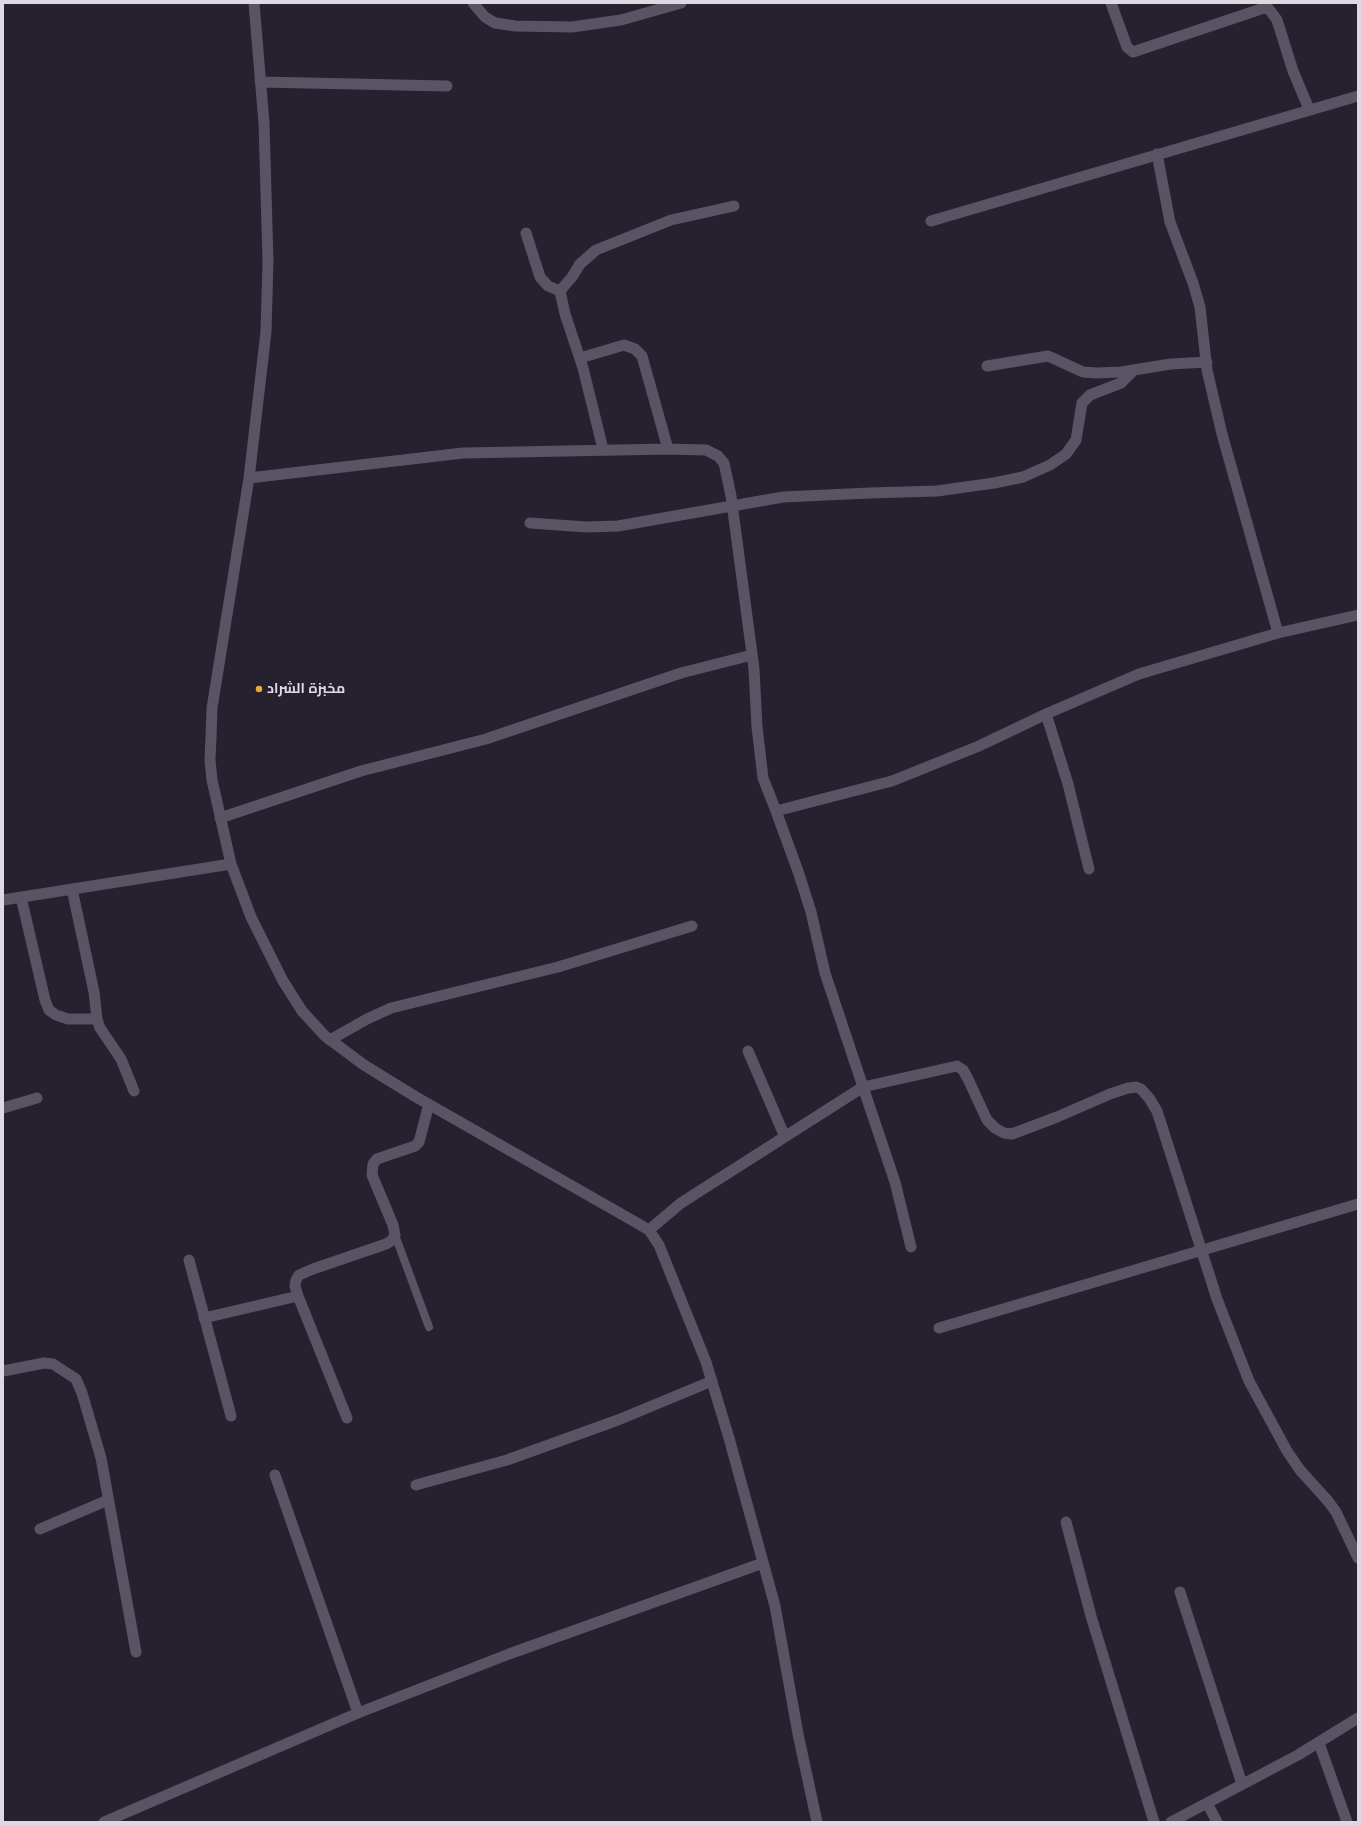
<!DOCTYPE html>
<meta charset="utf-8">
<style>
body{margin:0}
#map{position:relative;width:1361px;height:1825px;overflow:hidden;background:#26212f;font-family:"Varela Round",sans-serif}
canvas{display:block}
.frame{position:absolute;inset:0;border:4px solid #dcd9e3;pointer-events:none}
</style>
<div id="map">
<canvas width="1361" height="1825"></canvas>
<div class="frame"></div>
</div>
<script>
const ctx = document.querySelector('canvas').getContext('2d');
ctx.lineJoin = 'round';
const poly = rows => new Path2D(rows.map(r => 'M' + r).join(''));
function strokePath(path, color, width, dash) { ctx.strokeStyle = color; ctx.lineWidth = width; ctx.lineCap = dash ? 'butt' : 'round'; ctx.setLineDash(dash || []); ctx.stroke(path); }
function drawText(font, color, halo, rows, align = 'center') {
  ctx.font = font + ' "Varela Round",Cairo,sans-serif'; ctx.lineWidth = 3; ctx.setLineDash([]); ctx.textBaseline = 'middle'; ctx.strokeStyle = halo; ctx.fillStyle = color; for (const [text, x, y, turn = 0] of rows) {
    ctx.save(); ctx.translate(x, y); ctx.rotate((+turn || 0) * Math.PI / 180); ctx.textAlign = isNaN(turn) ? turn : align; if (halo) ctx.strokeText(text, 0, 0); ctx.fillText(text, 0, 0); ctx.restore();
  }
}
const service = poly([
 [395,1235,429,1327]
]);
const minor = poly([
 [254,3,264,123,268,261,266,332,249,478,212,708,211,737,210,760,212,780,231,864,251,917,283,981,302,1011,325,1036,364,1065,416,1097,637,1223,649,1230,659,1245,706,1362,729,1438,775,1606,798,1734,817,1822],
 [473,3,485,17,495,23,515,26,572,27,621,20,681,3],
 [1111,3,1127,47,1133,52,1264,8,1269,9,1277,20,1293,71,1309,109],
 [260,82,447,86],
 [1157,154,1170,222,1193,283,1200,307,1207,370,1222,434,1278,633],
 [931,221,1358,96],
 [526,233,540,277,548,286,560,291],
 [580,358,624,345,635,349,642,356,668,449],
 [987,366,1048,356,1083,372,1097,373,1121,372,1171,364,1207,362],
 [603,449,583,368,565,314,560,291,572,277,580,264,596,250,671,220,734,206],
 [249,478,463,453,668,449,706,450,718,456,724,463,731,496,754,669,757,727,763,778,776,811,892,781,979,746,1046,714,1139,674,1278,633,1358,615],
 [530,523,586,527,618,526,783,497,870,493,937,491,994,483,1023,477,1050,465,1066,454,1076,440,1082,403,1090,395,1121,383,1134,370],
 [1046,714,1068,784,1089,869],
 [220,818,361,771,486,739,681,673,752,655],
 [72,889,94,992,97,1019],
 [21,897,45,1000,49,1010,56,1015,68,1019,97,1019,100,1028,121,1059,134,1091],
 [3,900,231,864],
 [330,1040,367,1019,391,1008,558,967,692,926],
 [748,1051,785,1137],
 [3,1108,37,1098],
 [649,1230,681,1203,863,1087,825,973,811,912,799,874,776,811],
 [911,1247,895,1182,863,1087,957,1066,963,1070,968,1079,987,1120,995,1128,1004,1133,1012,1134,1057,1117,1110,1094,1128,1088,1136,1087,1141,1089,1149,1098,1157,1111,1217,1299,1249,1381,1287,1451,1300,1470,1328,1501,1336,1512,1358,1558],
 [189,1260,231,1416],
 [204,1318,298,1296],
 [939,1328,1358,1204],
 [3,1371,44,1363,53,1364,76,1379,82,1393,101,1458,136,1652],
 [347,1418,298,1296,295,1286,296,1280,299,1275,313,1269,386,1244,391,1241,395,1235,393,1225,372,1175,373,1164,377,1159,415,1146,419,1142,429,1104],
 [275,1475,358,1713],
 [416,1485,507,1460,618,1420,712,1381],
 [1066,1522,1091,1616,1154,1822],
 [40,1529,108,1500],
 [1180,1592,1242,1784],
 [1319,1743,1347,1822],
 [1207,1803,1217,1822],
 [104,1822,358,1713,509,1654,763,1563],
 [1171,1822,1298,1755,1358,1718]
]);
const markers = [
 [259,689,4,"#e9ab38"]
];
const poiNames = [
 ["مخبزة الشراد",267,689]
];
strokePath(service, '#595364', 8);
strokePath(minor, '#595364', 11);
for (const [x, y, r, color] of markers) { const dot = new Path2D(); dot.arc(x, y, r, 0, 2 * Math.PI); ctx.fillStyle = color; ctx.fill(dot); strokePath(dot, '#26212f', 1.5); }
drawText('bold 14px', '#dcd9e3', '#26212f', poiNames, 'left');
</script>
